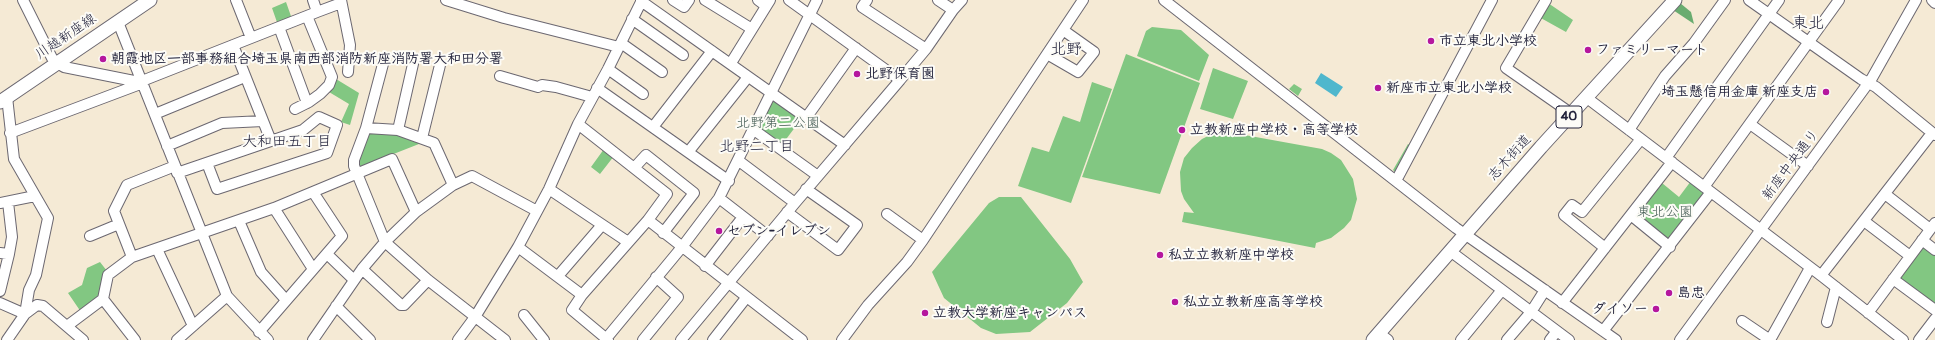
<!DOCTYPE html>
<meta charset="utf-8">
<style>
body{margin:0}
canvas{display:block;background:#f5ead5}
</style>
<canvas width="1935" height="340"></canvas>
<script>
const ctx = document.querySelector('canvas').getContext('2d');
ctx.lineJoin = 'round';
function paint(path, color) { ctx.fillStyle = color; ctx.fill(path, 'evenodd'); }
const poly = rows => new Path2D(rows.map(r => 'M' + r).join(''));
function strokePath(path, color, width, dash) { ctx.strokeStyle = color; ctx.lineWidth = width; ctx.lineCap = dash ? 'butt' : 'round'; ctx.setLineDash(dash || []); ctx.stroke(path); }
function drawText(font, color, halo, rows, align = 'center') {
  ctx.font = font + ' Pangolin,"Klee One",sans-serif'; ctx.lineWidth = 4; ctx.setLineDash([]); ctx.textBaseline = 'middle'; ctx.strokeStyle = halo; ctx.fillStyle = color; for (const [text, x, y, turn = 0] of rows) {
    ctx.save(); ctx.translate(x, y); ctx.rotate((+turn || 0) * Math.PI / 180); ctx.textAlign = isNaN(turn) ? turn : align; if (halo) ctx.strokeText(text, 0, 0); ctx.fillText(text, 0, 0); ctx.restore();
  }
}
const green = poly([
 [286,2,292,19,278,25,272,8],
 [1548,3,1573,20,1566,32,1539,17],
 [1152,27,1181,30,1209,55,1199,81,1137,56,1146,31],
 [1126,54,1200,83,1160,194,1082,177],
 [1213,68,1248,81,1233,119,1200,109],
 [336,79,359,93,350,125,341,122,349,104,329,92],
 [1092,82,1112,89,1071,203,1018,186,1032,147,1049,152,1063,116,1080,122],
 [1294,84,1302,89,1298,96,1289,89],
 [773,97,802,118,781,146,757,129],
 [386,131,424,142,358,168,357,161,368,132],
 [1228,132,1322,149,1331,153,1341,160,1353,179,1357,199,1351,220,1344,228,1331,238,1316,243,1315,248,1182,222,1184,212,1194,213,1184,199,1181,191,1180,172,1184,158,1192,148,1202,139,1212,134],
 [1408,144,1411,146,1396,173,1393,170],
 [604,149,614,156,600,174,591,167],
 [1691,181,1705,192,1669,243,1637,214,1662,183,1679,197],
 [999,197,1021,197,1070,259,1083,282,1067,303,1030,332,996,334,981,328,944,298,932,272,989,203],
 [1922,240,1935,250,1935,308,1893,279],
 [100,262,107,271,100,296,81,312,68,293,82,285,87,268]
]);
const forest = poly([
 [1680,3,1691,12,1694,24,1673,10]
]);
const water = poly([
 [1321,73,1343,87,1336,97,1315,83]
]);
const minor = poly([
 [23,0,52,58,57,63,64,67,134,81,142,81,317,12,313,0],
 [236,0,251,38],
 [341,0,350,45,348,72],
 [446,0,504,18,619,47],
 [673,0,684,7,689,0],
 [705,0,752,29],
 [758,0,766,6],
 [867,0,862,7,926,49,900,80],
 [1164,0,1456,228,1616,340],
 [1546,0,1506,68,1572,114],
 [1749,0,1861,79,1876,87,1935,135],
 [1932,0,1935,3],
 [641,1,845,145],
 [953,10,962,0],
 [317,12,341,3],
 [632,19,683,55],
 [118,22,227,296,268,340],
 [279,27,307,103],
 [621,43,662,72],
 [233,45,271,141],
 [926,49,953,10,938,0],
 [1047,54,1078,72,1094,52,1063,30],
 [731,63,770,0],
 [608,69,643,94],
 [500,76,538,87,542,85,556,87,592,97],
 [597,88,729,181],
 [7,97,14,159,48,218,36,275,29,290,25,314],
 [1587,98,1823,277,1903,340],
 [295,109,309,102,320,94,329,85,332,77,307,16],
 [155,114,245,77],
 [806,118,856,48],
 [578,124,667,194,648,220,582,295,572,310,608,340],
 [1750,124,1808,166],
 [653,127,712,51],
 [366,128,383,64],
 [398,130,413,64],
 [754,130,818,176],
 [1629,130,1665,76,1694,43,1725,0],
 [10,133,143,83],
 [422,138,440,65],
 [167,146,222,123,263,121],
 [689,151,748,77],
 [1666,158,1779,0],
 [739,161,795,203],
 [634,168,646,155,694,193,663,233],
 [177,173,303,130,319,117,337,125,327,153,217,189,207,163],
 [1396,181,1492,0],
 [453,185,434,143,398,130,366,128,354,160,354,166,385,242,428,280,505,340],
 [1704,187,1839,0],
 [549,189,628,242],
 [1885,194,1930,229],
 [719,198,768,236],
 [0,203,35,196],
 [274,208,313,269],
 [787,212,838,250,857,225,806,189],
 [887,214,923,240],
 [1632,216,1670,247],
 [648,220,802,340],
 [239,221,261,272,286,300],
 [1864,221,1910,256],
 [90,236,119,224],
 [1922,240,1935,250],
 [518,247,582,295],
 [1605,248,1564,215,1572,205,1582,212,1641,139],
 [157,249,193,326],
 [1450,251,1569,340],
 [0,253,9,254,12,237,8,202],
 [327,254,354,280],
 [132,257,114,211,127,185,175,166],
 [705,266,743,217],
 [362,269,401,305,404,305,428,280],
 [558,276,602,225],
 [1823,277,1823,273,1932,133],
 [1893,279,1935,310],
 [0,291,9,254],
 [103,299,135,340],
 [0,303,25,314],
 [1562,303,1672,162],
 [336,306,370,340],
 [1868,313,1935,223],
 [524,315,544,340],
 [1742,321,1770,340,1810,268],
 [1827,322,1836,287],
 [67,326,103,299,108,275,132,257,274,208,392,159,416,212],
 [1603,331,1711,192],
 [259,332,342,236,313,192],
 [1379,333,1388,340],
 [7,340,25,314,37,305,43,306,83,340],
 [177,340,227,296],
 [313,340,362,269,385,242,416,212,453,185,472,176,537,211],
 [458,340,475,317,518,247,549,189,578,124,608,69,642,0],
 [605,340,682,247,719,198,817,0],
 [643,340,678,297,656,277],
 [681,340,795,203,900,80,789,0],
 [713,340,746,298],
 [842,340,868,305,907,262,923,240,1083,0],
 [1461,340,1502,290],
 [1507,340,1531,312,1545,290],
 [1550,340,1557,331],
 [1680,340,1872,78,1916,0],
 [1919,340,1935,319]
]);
const major = poly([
 [0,102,150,0],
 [1373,340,1541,147,1675,0]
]);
const markers = [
 [1431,41,4,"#b5179e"],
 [1588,50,4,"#b5179e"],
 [103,59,4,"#b5179e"],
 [857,74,4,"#b5179e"],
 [1378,88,4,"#b5179e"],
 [1826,92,4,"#b5179e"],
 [1182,130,4,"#b5179e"],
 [719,231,4,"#b5179e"],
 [1160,255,4,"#b5179e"],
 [1669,293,4,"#b5179e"],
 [1175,302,4,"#b5179e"],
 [1656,309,4,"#b5179e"],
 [925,313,4,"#b5179e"]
];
const shields = [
 [1569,117,26]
];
const shieldNames = [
 ["40",1569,117]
];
const streetNames = [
 ["川越新座線",66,37,-34],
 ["志木街道",1510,158,-48],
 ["新座中央通り",1791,165,-53]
];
const poiNames = [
 ["市立東北小学校",1439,41],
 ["ファミリーマート",1596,50],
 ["朝霞地区一部事務組合埼玉県南西部消防新座消防署大和田分署",111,59],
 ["北野保育園",865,74],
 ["新座市立東北小学校",1386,88],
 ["埼玉懸信用金庫 新座支店",1818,92,"right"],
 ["立教新座中学校・高等学校",1190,130],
 ["セブン-イレブン",727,231],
 ["私立立教新座中学校",1168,255],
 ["島忠",1677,293],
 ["私立立教新座高等学校",1183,302],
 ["ダイソー",1648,309,"right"],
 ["立教大学新座キャンパス",933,313]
];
const parkNames = [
 ["北野第二公園",778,123],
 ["東北公園",1665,212]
];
const neighbourhoodNames = [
 ["大和田五丁目",287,142],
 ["北野二丁目",757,147]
];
const quarterNames = [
 ["東北",1808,24],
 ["北野",1066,50]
];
paint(green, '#82c782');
paint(forest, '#69ac70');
paint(water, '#4fb7cd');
strokePath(minor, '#6c6871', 12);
strokePath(major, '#6c6871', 15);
strokePath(minor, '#fff', 10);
strokePath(major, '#fff', 13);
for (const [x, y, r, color] of markers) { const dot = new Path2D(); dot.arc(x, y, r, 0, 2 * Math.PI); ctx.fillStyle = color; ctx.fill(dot); strokePath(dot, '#fdfcf7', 1.5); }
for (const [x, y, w] of shields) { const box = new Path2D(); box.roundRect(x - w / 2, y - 11, w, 22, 3); ctx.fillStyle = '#fdfcf7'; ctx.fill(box); strokePath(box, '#22223b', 1); }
drawText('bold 13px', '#22223b', null, shieldNames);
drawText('14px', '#22223b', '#fdfcf7', streetNames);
drawText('bold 14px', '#22223b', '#fdfcf7', poiNames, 'left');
drawText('14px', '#445c54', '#fdfcf7', parkNames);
drawText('15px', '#22223b', '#fdfcf7', neighbourhoodNames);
drawText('16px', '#22223b', '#fdfcf7', quarterNames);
</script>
